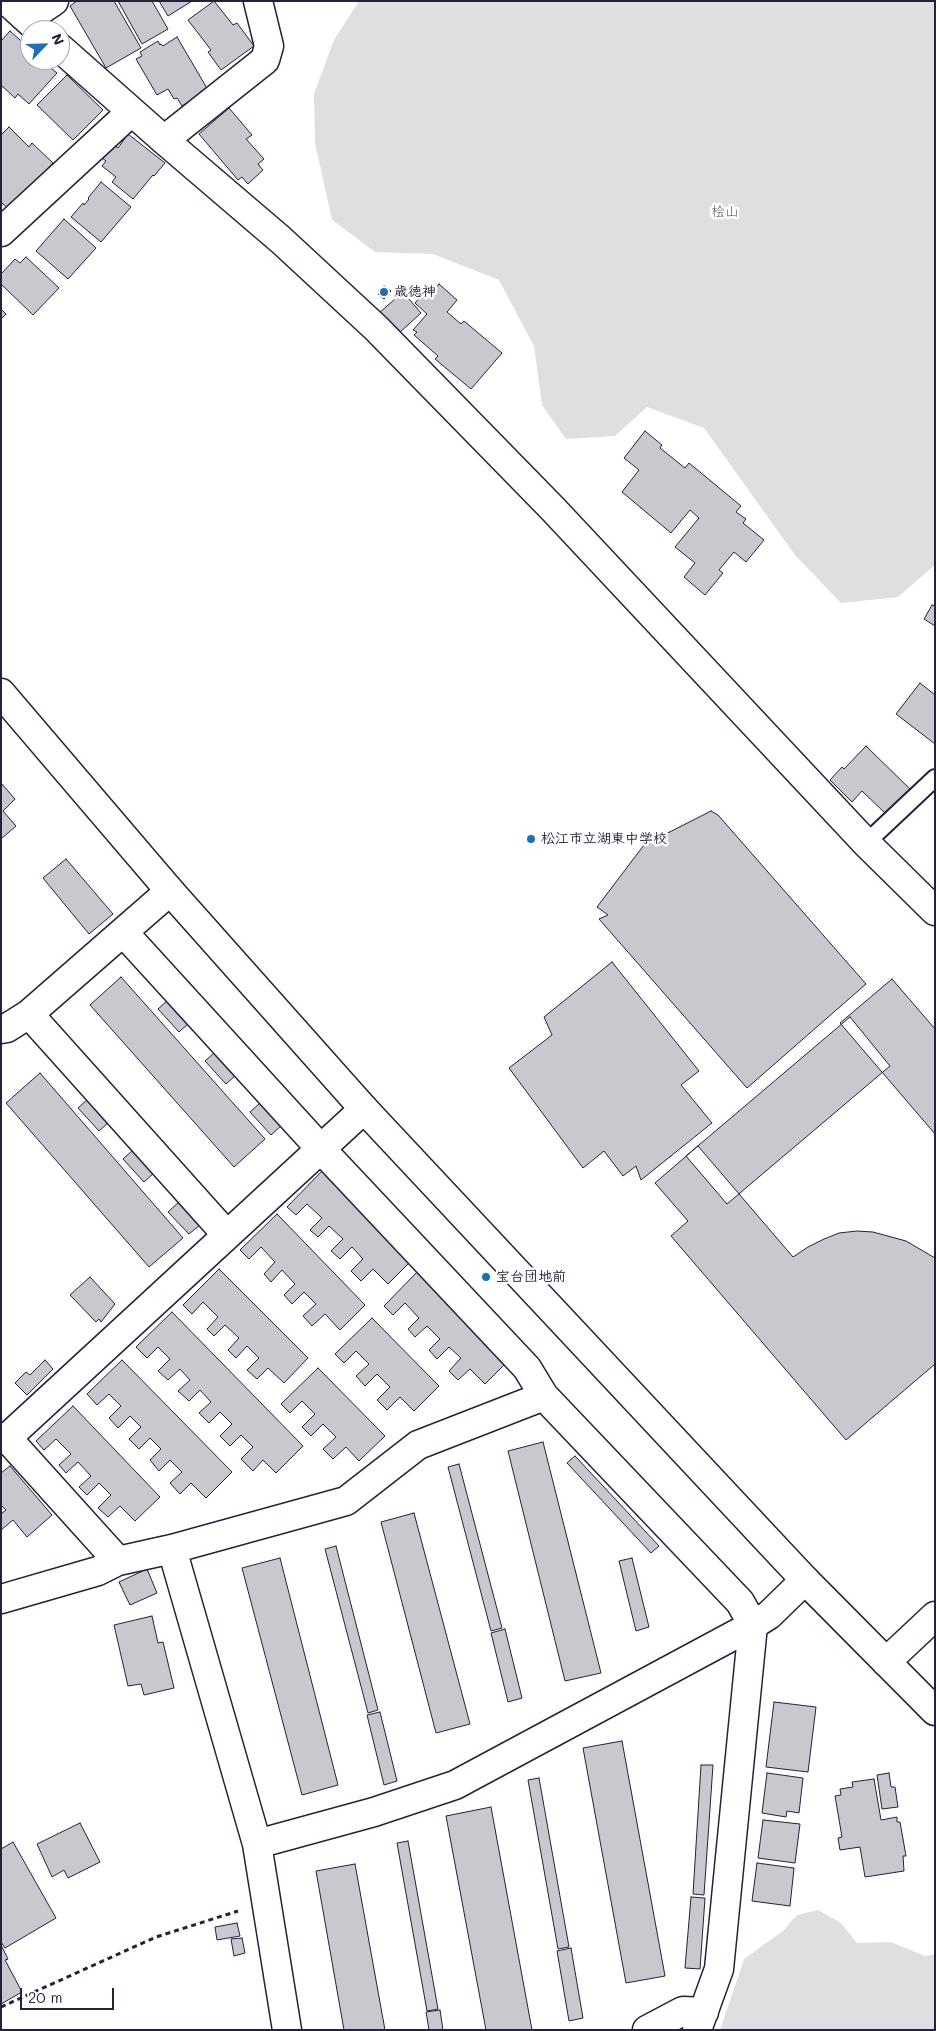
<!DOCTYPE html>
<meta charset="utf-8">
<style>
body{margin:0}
#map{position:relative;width:936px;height:2031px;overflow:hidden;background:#fff;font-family:Mali,sans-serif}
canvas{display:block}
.frame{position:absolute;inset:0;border:2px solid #22223b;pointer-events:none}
.north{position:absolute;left:20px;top:20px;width:50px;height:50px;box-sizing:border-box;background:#fff;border:1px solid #a7a7b1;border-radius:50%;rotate:66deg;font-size:14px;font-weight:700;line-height:20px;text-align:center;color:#22223b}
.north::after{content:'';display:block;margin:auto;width:18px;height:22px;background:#1f6fb2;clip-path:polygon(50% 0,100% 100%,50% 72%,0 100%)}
.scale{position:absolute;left:20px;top:1988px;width:94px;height:22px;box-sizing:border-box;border:2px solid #22223b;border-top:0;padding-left:6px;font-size:15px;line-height:18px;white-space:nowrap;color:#22223b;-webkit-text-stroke:4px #fff;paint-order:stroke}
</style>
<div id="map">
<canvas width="936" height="2031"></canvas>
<div class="frame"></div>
<div class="north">N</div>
<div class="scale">20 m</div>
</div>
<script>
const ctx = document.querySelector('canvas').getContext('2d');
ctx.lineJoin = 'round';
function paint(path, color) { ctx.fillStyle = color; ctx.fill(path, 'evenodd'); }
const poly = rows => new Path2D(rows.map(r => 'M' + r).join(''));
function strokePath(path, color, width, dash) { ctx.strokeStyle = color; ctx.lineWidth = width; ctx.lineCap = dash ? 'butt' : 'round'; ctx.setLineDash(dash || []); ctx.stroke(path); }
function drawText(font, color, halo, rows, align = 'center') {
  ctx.font = font + ' Mali,"Klee One",sans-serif'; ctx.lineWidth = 5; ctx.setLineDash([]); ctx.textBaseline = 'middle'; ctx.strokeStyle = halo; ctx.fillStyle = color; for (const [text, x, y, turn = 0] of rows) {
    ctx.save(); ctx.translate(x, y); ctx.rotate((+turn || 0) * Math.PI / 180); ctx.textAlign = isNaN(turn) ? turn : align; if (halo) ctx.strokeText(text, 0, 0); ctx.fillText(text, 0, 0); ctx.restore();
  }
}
const green = poly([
 [359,1,935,1,935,565,898,597,841,603,795,555,704,428,647,407,615,436,566,439,542,405,534,346,499,280,433,254,375,252,332,220,315,143,314,94,334,40],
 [818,1910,841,1923,857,1943,891,1942,925,1956,935,1954,935,2030,720,2030,744,1959,783,1931,797,1915]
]);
const building = poly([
 [77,1,114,1,141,48,106,68,70,6,77,1],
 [118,1,152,1,168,29,142,44,118,1],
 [159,1,192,1,168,16,159,1],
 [214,1,233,25,237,23,254,46,221,70,208,52,211,50,188,20,214,1],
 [10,31,30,49,30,60,52,60,47,65,57,73,29,104,18,94,15,98,1,85,1,41,10,31],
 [177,37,208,90,182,106,177,98,174,99,168,89,157,95,136,59,142,56,140,52,158,41,160,45,161,44,163,46,177,37],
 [67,75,103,110,73,140,37,105,67,75],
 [229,108,252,135,246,139,264,159,258,164,263,170,248,184,242,177,238,180,199,134,229,108],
 [9,127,29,147,32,143,53,163,9,209,1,202,1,135,9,127],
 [128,134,165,163,154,176,153,175,133,199,112,182,116,177,102,166,106,161,102,158,113,144,118,148,128,134],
 [101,182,131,207,101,242,71,217,83,203,84,205,89,199,88,198,101,182],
 [64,219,96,248,68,279,36,251,64,219],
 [26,257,59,288,33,315,1,284,1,274,15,259,20,263,26,257],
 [439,284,457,300,447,312,461,324,464,321,502,353,471,389,435,359,438,356,414,335,417,332,413,330,427,314,415,303,424,293,428,297,439,284],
 [384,286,391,291,384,299,378,294,384,286],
 [403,292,421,313,398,334,379,313,403,292],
 [1,309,6,314,1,319,1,309],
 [645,431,662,445,660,448,685,468,689,463,741,506,736,512,746,519,743,523,764,540,746,562,734,552,719,570,723,573,705,595,684,577,695,563,675,547,699,518,690,510,671,533,622,492,639,470,624,458,645,431],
 [932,605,935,606,935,626,924,619,932,605],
 [920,683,935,695,935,744,896,714,920,683],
 [866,746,910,789,886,814,862,791,852,802,830,780,842,767,844,769,866,746],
 [1,783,15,799,3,811,16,826,1,839,1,783],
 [711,811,718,815,866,984,747,1088,599,919,608,915,597,907,644,845,711,811],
 [66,859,113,914,89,934,43,878,66,859],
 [612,962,699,1071,681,1085,712,1123,641,1180,636,1166,623,1176,604,1151,583,1168,509,1068,552,1035,544,1017,612,962],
 [121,977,265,1139,234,1167,90,1005,121,977],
 [892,979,935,1029,935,1134,840,1023,892,979],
 [168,1000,189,1023,179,1032,158,1009,168,1000],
 [850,1017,890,1066,727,1204,686,1156,850,1017],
 [215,1052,236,1075,226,1084,205,1061,215,1052],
 [40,1073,183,1238,149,1267,6,1103,40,1073],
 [88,1099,109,1122,99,1131,78,1108,88,1099],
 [260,1103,281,1126,271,1135,250,1112,260,1103],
 [698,1146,793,1257,808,1247,824,1239,839,1233,857,1231,873,1232,906,1241,935,1258,935,1364,846,1440,671,1236,688,1221,655,1183,698,1146],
 [133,1150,154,1173,144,1182,123,1159,133,1150],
 [323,1170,413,1259,388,1284,373,1269,361,1281,351,1271,363,1259,352,1247,340,1259,331,1251,343,1239,329,1226,318,1237,310,1230,322,1218,307,1204,296,1215,287,1207,323,1170],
 [179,1202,200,1225,189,1234,168,1212,179,1202],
 [277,1214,365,1305,340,1330,325,1314,312,1326,303,1316,316,1304,304,1292,292,1304,284,1295,295,1284,282,1270,271,1282,264,1274,275,1262,261,1247,249,1259,240,1250,277,1214],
 [219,1269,308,1358,284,1383,268,1368,257,1379,247,1370,259,1358,247,1346,236,1358,228,1350,239,1338,225,1325,214,1336,207,1329,218,1317,203,1302,192,1314,183,1305,219,1269],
 [420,1269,510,1359,485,1384,470,1369,458,1380,449,1371,461,1358,449,1347,437,1359,429,1350,440,1339,427,1326,415,1337,408,1329,419,1318,405,1303,393,1315,384,1306,420,1269],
 [90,1277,115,1304,101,1322,99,1319,96,1322,70,1295,90,1277],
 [172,1312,303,1446,276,1473,263,1460,253,1471,241,1459,253,1447,241,1435,230,1446,220,1436,232,1424,220,1412,209,1423,199,1413,211,1402,200,1390,189,1401,178,1391,190,1380,180,1369,168,1380,158,1371,170,1359,158,1347,147,1358,136,1347,172,1312],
 [372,1318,439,1386,414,1411,400,1397,387,1410,377,1400,390,1387,377,1374,365,1386,356,1376,369,1364,356,1351,344,1363,335,1354,372,1318],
 [45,1360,53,1369,27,1395,15,1383,26,1372,30,1375,45,1360],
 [122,1360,232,1472,206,1498,191,1483,180,1494,170,1483,182,1472,170,1460,159,1471,150,1460,161,1449,150,1438,139,1449,129,1439,141,1427,130,1416,118,1428,109,1418,121,1406,109,1394,97,1405,87,1394,122,1360],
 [318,1368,385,1436,359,1461,346,1447,333,1459,323,1449,336,1437,323,1424,311,1436,302,1427,315,1414,302,1401,290,1413,281,1404,318,1368],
 [73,1406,160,1497,135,1521,120,1506,108,1517,98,1508,111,1495,99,1483,87,1495,79,1487,91,1476,78,1462,66,1473,59,1465,71,1454,56,1439,44,1450,36,1441,73,1406],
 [543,1442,601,1673,565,1681,508,1451,543,1442],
 [575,1456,659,1546,651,1553,567,1463,575,1456],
 [459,1464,502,1628,491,1631,448,1467,459,1464],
 [10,1466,52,1515,27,1537,13,1520,1,1530,1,1514,6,1510,1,1505,1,1473,10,1466],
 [414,1513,470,1724,436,1733,381,1522,414,1513],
 [336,1546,378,1710,368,1713,325,1549,336,1546],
 [280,1558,338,1785,302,1795,242,1568,280,1558],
 [632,1558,649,1627,636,1631,619,1561,632,1558],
 [147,1569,157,1593,130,1605,119,1582,147,1569],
 [152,1616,158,1643,163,1642,174,1688,144,1695,141,1684,128,1686,114,1625,152,1616],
 [505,1629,522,1698,508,1702,491,1633,505,1629],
 [774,1702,816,1707,808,1772,766,1767,774,1702],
 [380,1712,397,1781,384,1785,367,1715,380,1712],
 [622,1741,665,1976,626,1983,583,1748,622,1741],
 [701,1765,713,1765,704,1895,693,1894,701,1765],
 [767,1773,803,1778,799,1813,787,1811,786,1817,762,1813,767,1773],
 [889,1773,891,1787,895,1787,898,1807,882,1809,877,1775,889,1773],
 [539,1778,569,1947,558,1949,528,1780,539,1778],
 [874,1779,881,1820,897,1817,897,1822,900,1822,906,1856,903,1856,904,1871,865,1877,860,1847,840,1850,838,1838,842,1837,835,1796,841,1795,840,1789,853,1787,852,1782,874,1779],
 [491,1807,532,2030,486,2030,446,1816,491,1807],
 [763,1820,800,1824,795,1863,758,1858,763,1820],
 [80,1823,100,1862,68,1878,64,1870,52,1877,37,1844,80,1823],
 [408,1841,438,2009,427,2011,397,1843,408,1841],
 [13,1842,56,1918,5,1948,1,1942,1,1849,13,1842],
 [757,1863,794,1868,790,1906,752,1901,757,1863],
 [355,1864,385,2030,344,2030,316,1871,355,1864],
 [691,1897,705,1898,700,1969,685,1968,691,1897],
 [237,1923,240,1936,217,1940,215,1927,237,1923],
 [242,1938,245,1953,234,1956,231,1939,242,1938],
 [1,1945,8,1959,5,1960,22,1992,1,2004,1,1945],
 [571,1948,583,2018,569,2021,557,1951,571,1948],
 [440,2010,443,2030,429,2030,426,2012,440,2010]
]);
const path = poly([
 [1,2007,156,1937,238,1911]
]);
const lane = poly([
 [866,843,935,778]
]);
const street = poly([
 [7,1,39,30],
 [27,19,54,1],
 [60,48,164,140,281,240,376,328,553,509,866,843,935,911],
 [164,140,265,60,269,46,258,1],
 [1,232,131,112],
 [170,891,123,932,320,1148,527,1368,544,1396,740,1602,753,1625,719,1969,697,2030],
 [123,932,29,1014,227,1235],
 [1,1029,7,1028,29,1014],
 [172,1549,257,1844,287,2030],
 [118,1561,7,1438,364,1109],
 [1,1599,98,1571,118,1561,172,1549,346,1501,418,1445,544,1396],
 [886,1662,935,1616],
 [257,1844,374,1812,455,1785,753,1625,769,1615,805,1580],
 [647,2030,683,2011,704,2012]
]);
const secondary = poly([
 [1,693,170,891,364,1109,805,1580,935,1711]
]);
const markers = [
 [384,292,5,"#1f6fb2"],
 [531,839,5,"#1f6fb2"],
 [486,1277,5,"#1f6fb2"]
];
const parkNames = [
 ["桧山",725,212]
];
const poiNames = [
 ["歳徳神",394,292],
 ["松江市立湖東中学校",541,839],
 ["宝台団地前",496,1277]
];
paint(green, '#dfdfe2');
paint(building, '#c8c8cf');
strokePath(building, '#22223b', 1);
strokePath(lane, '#22223b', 20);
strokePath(street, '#22223b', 31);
strokePath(secondary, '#22223b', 31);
strokePath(path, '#22223b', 3, [5, 4]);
strokePath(lane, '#fff', 16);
strokePath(street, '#fff', 28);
strokePath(secondary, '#fff', 28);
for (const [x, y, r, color] of markers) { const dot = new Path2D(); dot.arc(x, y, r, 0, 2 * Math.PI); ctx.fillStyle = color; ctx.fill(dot); strokePath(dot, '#fff', 2); }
drawText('14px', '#5b5b6d', '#fff', parkNames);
drawText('bold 14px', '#22223b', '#fff', poiNames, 'left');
</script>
